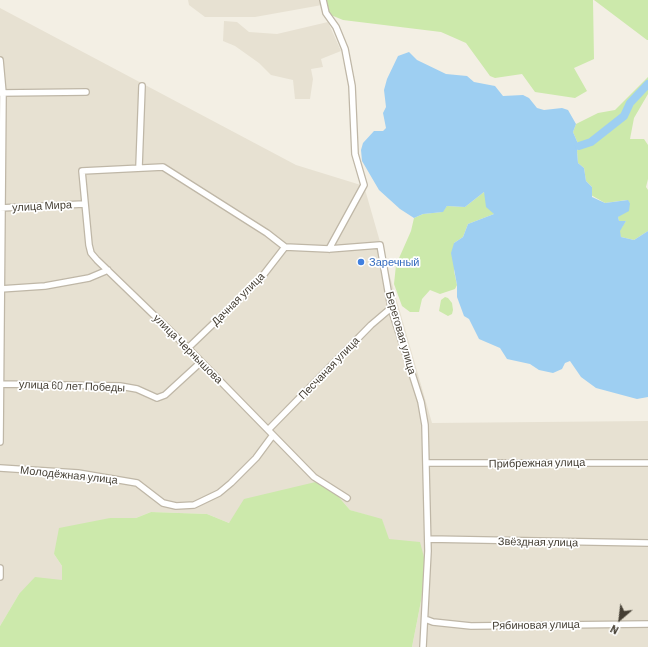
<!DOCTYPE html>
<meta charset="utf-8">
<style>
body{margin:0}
#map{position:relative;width:648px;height:647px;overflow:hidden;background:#f3efe4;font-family:Barlow,sans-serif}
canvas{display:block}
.north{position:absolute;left:600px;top:599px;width:40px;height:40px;-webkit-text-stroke:3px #fff;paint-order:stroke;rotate:208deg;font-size:11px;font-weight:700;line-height:16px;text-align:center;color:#453f34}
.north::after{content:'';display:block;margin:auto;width:14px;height:18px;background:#453f34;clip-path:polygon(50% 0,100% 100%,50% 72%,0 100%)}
</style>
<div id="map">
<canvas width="648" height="647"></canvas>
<div class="north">N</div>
</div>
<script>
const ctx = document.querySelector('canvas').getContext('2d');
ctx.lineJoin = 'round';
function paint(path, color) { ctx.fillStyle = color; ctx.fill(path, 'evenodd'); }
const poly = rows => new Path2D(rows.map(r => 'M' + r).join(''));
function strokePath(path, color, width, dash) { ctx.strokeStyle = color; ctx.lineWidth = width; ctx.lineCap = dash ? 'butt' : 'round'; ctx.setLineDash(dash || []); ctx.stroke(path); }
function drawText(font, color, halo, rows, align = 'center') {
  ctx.font = font + ' Barlow,sans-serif'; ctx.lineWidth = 3.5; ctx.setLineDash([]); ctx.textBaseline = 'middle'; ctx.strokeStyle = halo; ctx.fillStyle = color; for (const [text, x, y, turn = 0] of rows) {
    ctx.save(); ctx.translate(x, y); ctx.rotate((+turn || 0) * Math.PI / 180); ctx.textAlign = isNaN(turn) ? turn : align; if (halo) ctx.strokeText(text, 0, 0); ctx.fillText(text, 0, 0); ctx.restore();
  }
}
const residential = poly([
 [188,0,322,0,322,5,255,17,205,17,189,5],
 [0,8,296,165,364,186,432,423,648,421,648,647,412,647,421,601,388,539,382,520,350,510,324,480,229,523,207,514,151,512,136,518,110,518,54,554,62,566,62,580,19,594,0,626],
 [224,21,237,22,249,32,277,34,328,22,341,51,321,59,323,67,311,69,313,79,310,99,295,99,293,80,271,75,259,63,235,46,223,41]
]);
const green = poly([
 [323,0,593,0,594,59,574,68,587,91,575,98,535,92,522,74,495,78,490,76,466,43,441,32,343,20,326,13],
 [594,0,648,0,648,40,647,40],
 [648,77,648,94,634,118,630,139,644,139,648,145,648,179,646,187,648,190,648,231,634,240,621,237,619,231,626,221,619,222,618,217,630,203,627,200,605,203,591,195,592,187,586,181,584,168,578,163,577,151,579,146,573,132,576,124,598,113,615,110],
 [484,192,494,214,468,224,463,237,454,243,454,271,457,285,455,289,440,294,430,290,422,299,419,312,410,312,402,306,394,284,396,265,411,231,414,218,423,214,442,212,447,206,465,207],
 [445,297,448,298,452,303,453,310,452,314,448,316,439,311,441,300],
 [324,480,350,510,382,519,389,539,420,542,425,561,421,601,412,647,0,647,0,626,19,594,35,577,62,580,62,566,54,554,59,528,110,518,136,518,151,512,207,514,229,523,244,499]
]);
const water = poly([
 [409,52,417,60,446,74,467,76,474,82,495,86,503,96,523,95,529,98,537,108,544,110,562,108,568,110,576,124,573,132,579,146,577,151,578,163,584,168,586,181,592,187,592,197,605,203,628,200,630,203,629,211,618,217,619,221,626,221,620,231,621,237,634,240,648,231,648,397,637,399,596,388,581,377,570,361,565,363,562,369,553,373,539,370,530,364,507,359,500,348,479,339,469,319,464,316,457,297,457,285,451,253,454,243,463,237,468,224,494,214,486,207,484,192,465,207,447,206,443,212,423,214,414,218,400,209,379,190,362,161,361,150,363,143,374,131,383,131,386,128,383,113,386,107,384,90,387,79,398,56]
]);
const river = poly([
 [579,146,591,142,624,116,630,103,648,84]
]);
const street = poly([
 [323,0,326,13,336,27,345,49,352,86,355,154,364,185,329,249],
 [0,60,3,93,0,442],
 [0,93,86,92],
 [139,167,142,86],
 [0,208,84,204],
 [0,289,45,286,89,278,108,270],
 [188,348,261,278,285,247],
 [0,384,120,386,137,389,157,398,165,395,201,362],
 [268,430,371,325,391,308],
 [427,463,648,463],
 [0,468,78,473,137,483,163,503,176,506,194,505,219,493,231,483,256,458,273,435],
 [347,498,314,477,188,348,97,260,91,253,89,245,82,171,163,167,267,233,285,247,329,249,380,245,391,308,421,402,425,425,428,551,423,647],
 [428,539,648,543],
 [0,568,0,577],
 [425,619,433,622,471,626,648,624]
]);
const markers = [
 [361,262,4,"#3f7fe0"]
];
const streetNames = [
 ["улица Мира",42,206,-3],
 ["Дачная улица",238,299,-45],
 ["Береговая улица",401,333,74],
 ["улица Чернышова",188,349,45],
 ["Песчаная улица",329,368,-46],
 ["улица 60 лет Победы",72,386,2],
 ["Прибрежная улица",537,463,-1],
 ["Молодёжная улица",69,475,6],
 ["Звёздная улица",538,542,1],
 ["Рябиновая улица",536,625,-1]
];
const shopNames = [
 ["Заречный",369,262]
];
paint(residential, '#e7e1d2');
paint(green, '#cce9ab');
paint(water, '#9ecff2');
strokePath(river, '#9ecff2', 8);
strokePath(street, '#bfb7a7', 8);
strokePath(street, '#fff', 5.5);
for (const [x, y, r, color] of markers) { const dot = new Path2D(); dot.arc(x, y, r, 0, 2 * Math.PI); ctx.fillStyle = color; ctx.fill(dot); strokePath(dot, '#fff', 1.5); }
drawText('11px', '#453f34', '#fff', streetNames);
drawText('11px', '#366cbe', '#fff', shopNames, 'left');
</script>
